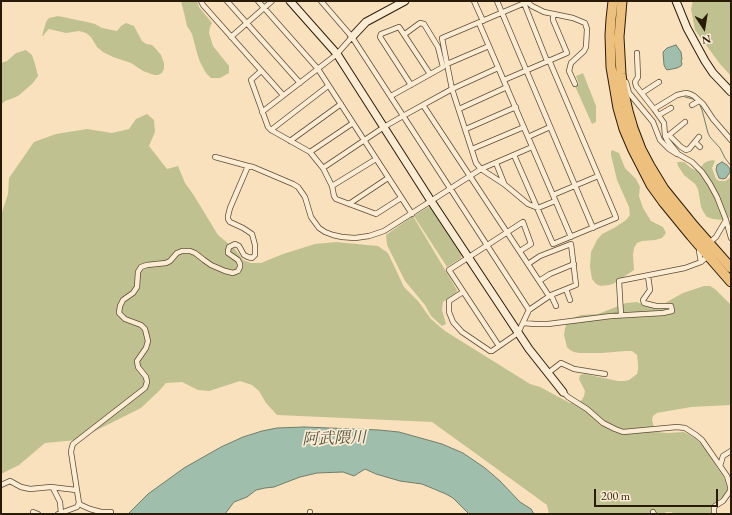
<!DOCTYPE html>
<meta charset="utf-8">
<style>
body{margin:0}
#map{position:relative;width:732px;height:515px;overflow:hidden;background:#fae1bd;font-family:"EB Garamond",serif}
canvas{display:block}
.frame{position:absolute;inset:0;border:2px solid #291b08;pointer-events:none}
.north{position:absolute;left:684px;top:8px;width:40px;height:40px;-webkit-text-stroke:3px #fcecd4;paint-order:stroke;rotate:168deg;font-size:11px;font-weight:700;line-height:16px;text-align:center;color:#291b08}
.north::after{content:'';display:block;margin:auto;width:14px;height:18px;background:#291b08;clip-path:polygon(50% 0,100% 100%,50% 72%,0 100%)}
.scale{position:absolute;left:594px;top:489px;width:124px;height:18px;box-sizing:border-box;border:2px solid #291b08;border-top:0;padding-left:5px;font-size:12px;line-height:14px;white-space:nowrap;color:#291b08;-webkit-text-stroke:3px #fcecd4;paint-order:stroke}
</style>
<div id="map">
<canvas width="732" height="515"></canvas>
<div class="frame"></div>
<div class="north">N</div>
<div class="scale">200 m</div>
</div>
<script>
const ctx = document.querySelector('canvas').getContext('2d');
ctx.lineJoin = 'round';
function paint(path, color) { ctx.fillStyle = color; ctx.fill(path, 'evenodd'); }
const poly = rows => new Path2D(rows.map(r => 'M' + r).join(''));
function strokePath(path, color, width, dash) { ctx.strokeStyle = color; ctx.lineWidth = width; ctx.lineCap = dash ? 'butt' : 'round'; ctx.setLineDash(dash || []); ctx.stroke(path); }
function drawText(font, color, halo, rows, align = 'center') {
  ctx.font = font + ' "EB Garamond","Noto Serif JP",serif'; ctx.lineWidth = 3.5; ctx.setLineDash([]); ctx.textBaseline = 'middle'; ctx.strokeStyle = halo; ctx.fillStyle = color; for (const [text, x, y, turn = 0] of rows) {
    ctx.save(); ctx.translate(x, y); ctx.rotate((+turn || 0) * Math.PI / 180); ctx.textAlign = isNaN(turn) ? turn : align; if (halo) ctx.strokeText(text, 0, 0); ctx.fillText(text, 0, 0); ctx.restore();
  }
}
const green = poly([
 [181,1,197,1,199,7,212,23,210,27,209,33,213,46,229,66,229,73,220,78,211,78,206,73,200,62,197,53,192,34,187,26,185,17],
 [693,1,731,1,731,76,720,64,695,30,691,9,692,4],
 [58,16,87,22,95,24,102,28,117,31,121,26,126,23,134,26,142,41,146,44,152,45,156,49,161,55,164,63,164,69,162,73,158,75,154,75,143,71,131,63,113,57,103,52,97,47,91,37,86,33,79,31,66,33,49,29,46,32,43,36,42,36,46,22,49,18],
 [26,50,32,55,35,64,38,76,32,84,18,96,11,99,5,101,1,105,1,63,7,61,16,53],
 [583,73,596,106,596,122,592,124,575,86,579,84,576,76],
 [147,114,154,120,155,132,149,146,167,169,178,166,185,183,193,194,218,235,235,249,243,260,251,263,261,263,283,254,315,244,336,242,378,246,388,253,404,287,418,301,431,319,445,331,530,384,540,387,570,403,576,403,582,400,584,396,585,391,579,379,580,375,585,374,618,381,624,381,629,380,637,374,638,369,638,364,637,355,632,351,626,351,602,353,579,353,574,352,570,350,567,347,564,335,565,328,567,323,570,319,581,315,598,314,626,303,637,302,648,307,665,303,683,293,704,286,710,286,715,289,731,305,731,405,691,407,657,413,653,416,652,419,654,428,655,430,657,432,667,433,684,432,695,438,703,446,726,481,728,487,727,492,724,496,712,505,711,507,711,514,673,514,672,512,666,512,663,514,549,514,547,505,432,422,277,415,266,403,259,391,252,385,240,381,209,391,198,390,182,382,166,383,160,390,141,408,77,440,45,443,19,465,1,474,1,215,8,194,9,178,34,142,56,134,87,129,112,133,129,129,136,119],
 [612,150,619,153,625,168,636,179,640,187,639,196,643,208,651,221,663,227,666,233,662,238,655,240,642,241,637,243,634,248,633,255,634,270,613,284,609,285,601,286,596,284,592,279,590,267,591,252,597,240,602,234,614,228,626,220,630,215,629,207,617,180,611,155,611,152],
 [713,160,715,161,712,168,716,179,719,181,725,181,731,177,731,217,721,220,713,219,707,217,704,213,701,207,698,189,695,184,684,175,678,166,677,162,684,162,691,168,695,170,702,166,704,163,708,161],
 [428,207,431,208,462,254,461,258,447,267,414,216],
 [413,216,457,290,457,292,443,302,442,310,446,324,442,326,431,316,425,305,405,281,387,245,386,235]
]);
const water = poly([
 [676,45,681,52,682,59,681,61,682,64,681,66,677,68,667,70,666,69,664,65,663,52,667,48,676,45],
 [722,162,727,165,730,169,730,172,726,178,723,179,719,178,716,170,717,165,722,162],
 [304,427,379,430,399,432,442,444,463,453,485,468,500,481,520,502,531,509,534,514,469,514,453,498,446,494,422,484,400,481,376,474,365,469,354,476,343,472,317,473,300,477,274,487,265,488,256,490,247,497,234,502,225,514,128,514,148,494,184,468,221,447,243,437,262,431,277,428,304,427]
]);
const stream = poly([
 [685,97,693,99,695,101],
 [699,103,702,110,708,133,710,137,720,148,725,158,731,166]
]);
const street = poly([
 [201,1,203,5,283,95],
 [227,1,300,83],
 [258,1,318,69,412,214],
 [321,1,352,37,529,310],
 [474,1,483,21],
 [497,1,593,228],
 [526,1,532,6,544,12,573,18,585,23,587,29,586,47,584,51,571,63,569,71,575,84],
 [527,2,442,38,447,64,452,89,476,163,481,169,504,184,528,204,538,208,555,201],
 [524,3,547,61],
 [479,23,571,237],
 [231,37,272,1],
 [637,53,638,77,635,82,636,86,654,109,664,123,665,136,667,140,678,154,692,162,702,172,710,184,717,197,726,220,731,238],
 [447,64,489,46],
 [261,71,251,80,268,127,271,130,310,152,323,168,332,186,334,196,336,199,376,214,401,198],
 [504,80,567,53,553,20,553,17,554,14],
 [626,82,629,93,653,122,660,140,669,149,677,154],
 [411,85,380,37,381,34,399,27,430,74],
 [642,93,659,82],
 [391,96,443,67,438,47,424,24,420,23,405,34],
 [423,105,549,296],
 [692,105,699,101],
 [459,109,507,87],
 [654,109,677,95,686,93,690,94,694,96,703,104,713,119,731,140],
 [262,112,337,54,352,37],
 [659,115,671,108],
 [466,129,516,107],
 [271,130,328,86],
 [668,135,669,135,685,122],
 [669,135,681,147,686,150,689,149,699,137],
 [528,137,550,127],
 [290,141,341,104],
 [695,142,700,147],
 [472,149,524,127],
 [310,152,353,123],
 [514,155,553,244,616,218,615,215,549,60],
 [215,157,248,166],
 [496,163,504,183],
 [323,168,384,127,403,116,452,89,498,68],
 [332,186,376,159],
 [553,195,598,176],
 [349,204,388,178],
 [709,243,716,237,726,220],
 [701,262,699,251,702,249],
 [539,281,550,274,574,264],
 [566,289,570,300],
 [463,292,449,301,449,312,453,322,462,332,490,351,492,351,518,333,529,310,551,295,576,285,571,244,540,256,528,264],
 [551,295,556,306],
 [621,315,619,281,685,268,701,262,708,256],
 [523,323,535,324,548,324,611,316,663,313,672,311,671,306,656,306,644,303,643,300,650,290,648,276],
 [499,346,449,270,523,222,531,244,520,251],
 [548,373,561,363,574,369,605,374],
 [563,392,568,397,587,409,603,423,615,429,623,432,677,427,685,428,696,435,702,440,727,476,730,486,730,491,728,494,723,501,715,506,714,508,714,514],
 [720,466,723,456,731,451],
 [1,485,10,481,21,487,30,489,51,487,76,490],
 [53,488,60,502,61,513],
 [33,512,38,514],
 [111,512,101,512,90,509,81,505,79,503,71,452,72,447,73,444,145,388,147,382,146,377,138,367,137,361,146,348,148,341,145,329,141,325,125,319,119,313,120,306,123,300,133,293,137,287,138,272,141,267,147,265,166,263,170,261,177,253,182,251,190,251,195,253,204,260,211,265,225,271,233,273,238,271,240,267,240,264,238,260,228,253,228,251,229,247,235,244,239,246,244,255,248,257,252,258,255,255,255,245,252,234,243,228,230,222,228,219,228,216,230,208,248,166,253,167,293,184,298,187,305,197,311,217,319,228,325,232,333,235,342,237,355,238,369,236,384,231,481,169,532,147],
 [653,512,654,514],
 [58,514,77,507,79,503],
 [310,514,310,512]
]);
const secondary = poly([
 [290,1,337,54,431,201,529,349,563,392],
 [676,1,687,28,705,61,713,73,731,92],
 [352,37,366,22,405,1]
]);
const highway = poly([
 [613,1,611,19,610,35,611,67,618,108,624,129,633,150,651,185,664,203,691,236,731,282],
 [622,1,619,37,621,74,623,89,628,111,633,128,641,149,650,166,664,189,694,226,731,268]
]);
const waterNames = [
 ["阿武隈川",334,439,-2]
];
paint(green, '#bfc290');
paint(water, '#9fbeab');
strokePath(water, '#707d6a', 1);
strokePath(stream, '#707d6a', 1);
strokePath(street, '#5d4c35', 6);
strokePath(secondary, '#291b08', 9);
strokePath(highway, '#291b08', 11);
strokePath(street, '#fcecd4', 4.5);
strokePath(secondary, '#fcecd4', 7);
strokePath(highway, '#edc07e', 9);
drawText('italic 16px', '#525441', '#fcecd4', waterNames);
</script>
